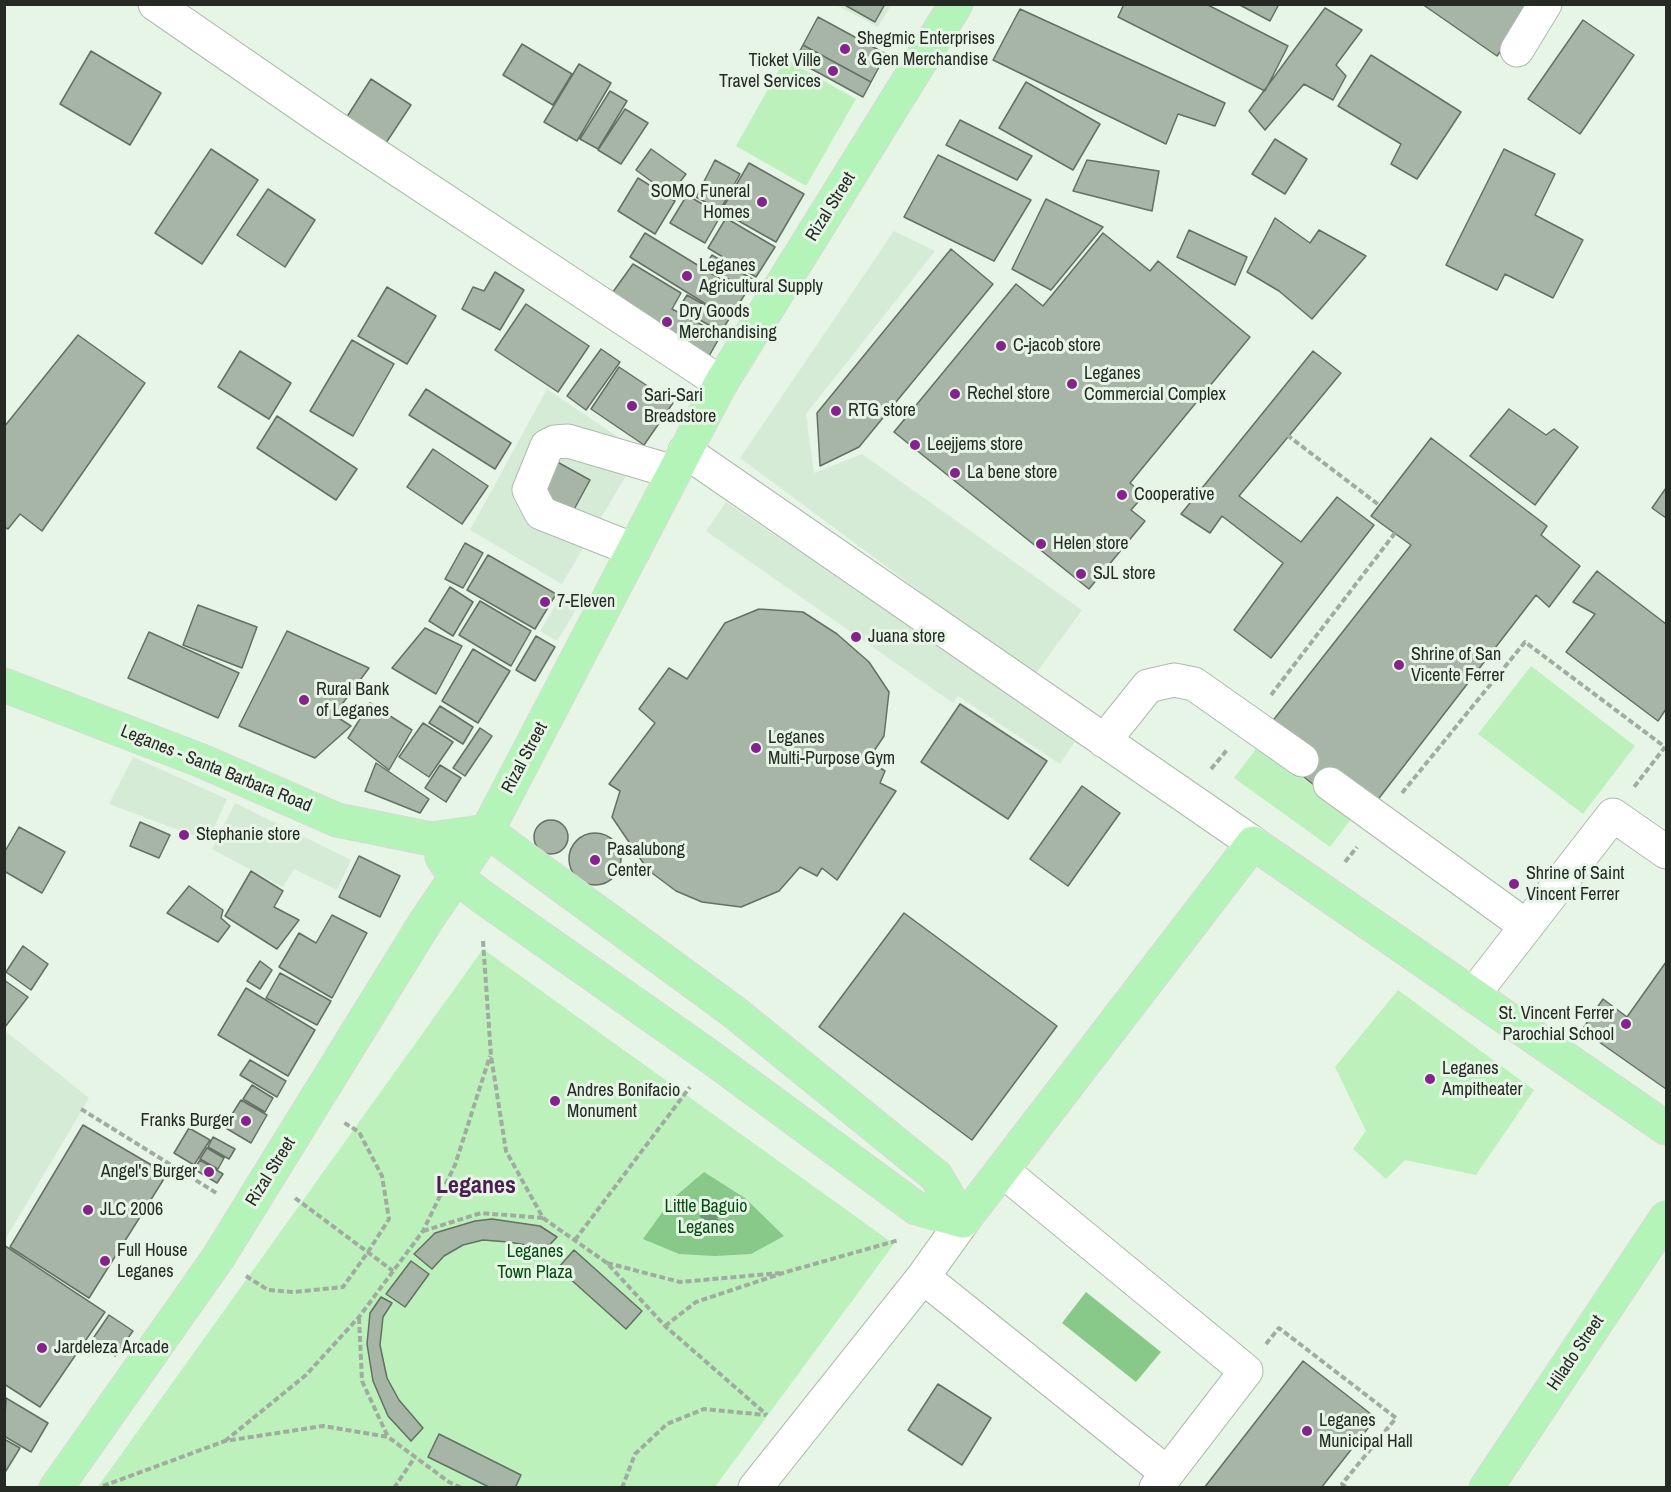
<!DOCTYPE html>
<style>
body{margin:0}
#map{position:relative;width:1671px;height:1492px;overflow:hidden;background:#e6f5e6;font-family:"Archivo Narrow",sans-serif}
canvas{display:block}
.frame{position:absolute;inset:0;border:6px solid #252a25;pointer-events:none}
</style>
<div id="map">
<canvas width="1671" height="1492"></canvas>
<div class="frame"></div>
</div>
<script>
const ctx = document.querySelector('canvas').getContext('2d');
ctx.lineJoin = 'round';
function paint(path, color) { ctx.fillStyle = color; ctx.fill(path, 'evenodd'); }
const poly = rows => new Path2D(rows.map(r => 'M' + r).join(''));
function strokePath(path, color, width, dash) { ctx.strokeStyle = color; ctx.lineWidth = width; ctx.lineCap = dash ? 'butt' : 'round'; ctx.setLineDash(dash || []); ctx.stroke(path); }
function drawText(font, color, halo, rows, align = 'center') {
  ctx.font = font + ' "Archivo Narrow",sans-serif'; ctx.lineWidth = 6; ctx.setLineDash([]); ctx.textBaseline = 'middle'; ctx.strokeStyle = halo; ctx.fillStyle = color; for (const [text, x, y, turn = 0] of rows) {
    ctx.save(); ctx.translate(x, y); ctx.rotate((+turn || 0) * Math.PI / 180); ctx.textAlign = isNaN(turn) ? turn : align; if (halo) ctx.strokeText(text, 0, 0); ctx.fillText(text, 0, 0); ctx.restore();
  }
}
const built = poly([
 [836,5,891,5,878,27],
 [894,231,935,251,806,414,814,473,862,454,1082,610,1034,676,740,458],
 [547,389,640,452,562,584,470,530],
 [726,502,1076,740,1060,764,958,696,953,703,706,531],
 [560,598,577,608,557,641,540,631],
 [133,757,227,799,208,841,109,804],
 [235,803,351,860,337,890,294,869,283,887,212,849],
 [5,1031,89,1098,5,1240]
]);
const green = poly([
 [785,59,856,99,806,186,736,146],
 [1531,666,1635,746,1583,814,1478,734],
 [1258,746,1354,815,1330,847,1234,778],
 [483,949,894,1244,715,1487,97,1488],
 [1398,990,1534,1090,1476,1175,1405,1160,1386,1179,1353,1149,1366,1131,1335,1067]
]);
const water = poly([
 [704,1172,745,1198,784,1236,751,1254,715,1256,679,1254,643,1239,671,1200],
 [1086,1292,1161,1352,1136,1382,1062,1323]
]);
const building = poly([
 [843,4,885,4,875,22,843,4],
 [1124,4,1206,4,1288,46,1265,91,1118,17,1124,4],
 [1238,4,1279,4,1270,21,1238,4],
 [1422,4,1536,4,1497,56,1422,4],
 [1325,8,1362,30,1336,65,1346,76,1333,100,1304,84,1265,130,1249,111,1325,8],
 [1020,9,1225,103,1215,126,1178,114,1166,144,993,60,1020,9],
 [818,17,886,54,871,82,803,45,818,17],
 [1583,20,1634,55,1580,134,1528,99,1583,20],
 [522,44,572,74,553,105,503,75,522,44],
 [803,45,871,82,863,97,795,60,803,45],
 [91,51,161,93,130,145,60,104,91,51],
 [1371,55,1461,112,1417,179,1391,164,1401,144,1338,106,1371,55],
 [579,64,611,83,577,141,544,122,579,64],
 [371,79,411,105,382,149,343,123,371,79],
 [1026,82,1100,124,1073,170,999,128,1026,82],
 [610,91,627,101,598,149,580,139,610,91],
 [625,109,648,123,621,164,598,150,625,109],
 [960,120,1032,156,1017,180,946,145,960,120],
 [1275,139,1307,159,1285,194,1252,174,1275,139],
 [211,149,258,180,202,264,155,233,211,149],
 [651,149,686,174,670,195,636,170,651,149],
 [1504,149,1555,174,1535,215,1583,240,1553,298,1505,274,1497,290,1446,265,1504,149],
 [938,155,1031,200,994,261,904,217,938,155],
 [715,160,740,174,720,210,696,197,715,160],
 [1087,160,1159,171,1152,211,1073,191,1087,160],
 [749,163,804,194,776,242,721,211,749,163],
 [638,178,675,201,655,234,618,211,638,178],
 [268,189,315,220,285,267,237,235,268,189],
 [687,195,721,215,705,243,670,223,687,195],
 [1046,199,1103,227,1051,290,1012,269,1046,199],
 [726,218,775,247,756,277,708,248,726,218],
 [1275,218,1310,243,1319,230,1366,256,1312,319,1279,291,1247,272,1275,218],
 [1189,230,1247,257,1235,285,1177,257,1189,230],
 [645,233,745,294,730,319,630,257,645,233],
 [1103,233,1150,271,1158,261,1250,337,1130,483,1144,495,1131,510,1145,521,1089,589,894,432,1016,284,1043,306,1103,233],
 [951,249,993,284,859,447,820,466,817,413,951,249],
 [712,255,752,279,746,290,706,265,712,255],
 [633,264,681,293,672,309,721,335,705,363,605,303,633,264],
 [495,272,524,290,500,330,462,309,473,287,484,291,495,272],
 [387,287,436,316,407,364,358,336,387,287],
 [687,295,729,319,721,332,679,308,687,295],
 [526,304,589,346,558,392,495,350,526,304],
 [78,335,145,383,42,531,20,514,8,529,4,527,4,427,78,335],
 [352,340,394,364,353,436,310,411,352,340],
 [601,349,620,362,586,410,567,396,601,349],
 [240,351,291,383,269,419,218,387,240,351],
 [1313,351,1341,373,1239,496,1301,542,1337,497,1374,525,1271,658,1234,630,1283,563,1222,516,1210,533,1181,514,1313,351],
 [619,367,673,403,644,445,591,409,619,367],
 [426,389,511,443,495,469,409,415,426,389],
 [1509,409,1546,435,1554,429,1578,447,1535,505,1470,456,1509,409],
 [277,416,357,469,336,500,257,448,277,416],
 [1431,438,1547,526,1541,535,1580,566,1549,607,1536,595,1376,802,1324,793,1295,770,1271,723,1411,545,1371,516,1431,438],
 [433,449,488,486,462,524,407,487,433,449],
 [541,453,590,480,565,526,516,498,541,453],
 [1666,488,1666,518,1652,508,1666,488],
 [465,543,483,553,463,588,445,579,465,543],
 [488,555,556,594,535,629,467,590,488,555],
 [1597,571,1666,624,1666,709,1658,721,1566,652,1595,614,1573,602,1597,571],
 [450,587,473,602,453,636,429,621,450,587],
 [480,601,531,631,511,666,459,635,480,601],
 [198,605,257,627,242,668,183,645,198,605],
 [759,609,803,612,837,634,869,662,889,692,884,736,868,760,885,771,880,783,896,791,837,880,822,868,817,876,800,867,779,891,741,907,702,902,676,891,648,870,612,817,620,791,609,784,655,723,639,709,669,668,687,679,725,623,759,609],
 [425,628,462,646,436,694,392,668,425,628],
 [287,631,369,668,334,715,351,726,315,758,239,726,287,631],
 [149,632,239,673,218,718,128,678,149,632],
 [536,636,555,647,535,681,516,670,536,636],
 [473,649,510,671,478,723,442,701,473,649],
 [370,703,412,730,389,770,348,738,370,703],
 [960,704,1047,761,1008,819,921,762,960,704],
 [440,706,473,727,463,744,429,723,440,706],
 [423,723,453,742,429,777,399,757,423,723],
 [480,728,492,736,465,776,453,768,480,728],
 [376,763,429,799,420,813,365,791,376,763],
 [440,765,461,778,446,802,425,788,440,765],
 [1082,786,1120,813,1068,886,1030,859,1082,786],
 '534 837a17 17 0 1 1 34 0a17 17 0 1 1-34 0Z',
 [140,822,170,835,159,858,130,846,140,822],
 [19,827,65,852,42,893,4,871,4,853,19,827],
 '569 859a26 26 0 1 1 52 0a26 26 0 1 1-52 0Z',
 [359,856,400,876,380,917,339,897,359,856],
 [251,871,283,891,274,907,299,920,277,949,225,916,251,871],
 [189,886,223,910,221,918,230,926,218,942,167,913,189,886],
 [904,913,1057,1026,972,1140,819,1027,904,913],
 [332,915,367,933,332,998,279,967,299,933,316,943,332,915],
 [23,946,48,964,31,990,6,972,23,946],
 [260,961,272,970,260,989,247,981,260,961],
 [1666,962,1666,1089,1582,1030,1603,999,1627,1017,1666,962],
 [280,973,331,1001,317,1025,266,998,280,973],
 [4,980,28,997,5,1027,4,1026,4,980],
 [246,988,315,1030,288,1076,218,1035,246,988],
 [250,1060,286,1081,277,1097,240,1075,250,1060],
 [252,1085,273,1098,265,1112,243,1099,252,1085],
 [241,1100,267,1115,251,1143,224,1127,241,1100],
 [83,1125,167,1174,89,1298,10,1247,83,1125],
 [189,1128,210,1140,194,1165,174,1153,189,1128],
 [213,1137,235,1149,229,1159,208,1147,213,1137],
 [207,1148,224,1158,218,1169,200,1159,207,1148],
 [200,1160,223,1174,217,1183,194,1169,200,1160],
 [492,1219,540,1226,557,1237,542,1253,527,1245,508,1242,483,1240,463,1245,444,1256,432,1269,414,1254,435,1233,475,1221,492,1219],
 [4,1245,105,1312,40,1407,4,1384,4,1245],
 [574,1250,642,1311,626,1329,558,1268,574,1250],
 [411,1261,429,1274,405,1307,386,1294,411,1261],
 [381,1297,392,1303,383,1317,380,1345,387,1378,399,1400,423,1428,411,1441,388,1416,373,1381,367,1344,370,1313,381,1297],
 [109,1315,133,1331,115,1356,92,1340,109,1315],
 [1303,1361,1376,1418,1321,1488,1204,1488,1303,1361],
 [938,1384,991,1418,962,1465,908,1430,938,1384],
 [6,1398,48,1423,31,1452,4,1436,6,1398],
 [439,1434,521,1475,515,1488,491,1488,428,1457,439,1434],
 [4,1439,20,1448,4,1474,4,1439]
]);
const path = poly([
 [1287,435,1379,505],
 [1271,695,1395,533],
 [1211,769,1227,750],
 [1402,793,1525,642,1665,747,1634,787],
 [1345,862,1357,847],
 [483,941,491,1056,506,1151,543,1218,607,1263,665,1326,767,1415],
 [81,1109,218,1194],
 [295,1198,393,1271],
 [423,1231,481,1213,543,1218],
 [575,1240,690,1087],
 [607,1263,680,1282,780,1273],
 [246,1276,268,1290,294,1292,343,1287,368,1252,389,1219,382,1176,359,1132,343,1122],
 [359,1318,362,1381,388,1437],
 [665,1326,696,1302,786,1272,899,1240],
 [1266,1344,1279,1328,1396,1418,1342,1484,1347,1488],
 [225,1441,306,1375,359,1317,423,1231,455,1165,490,1056],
 [103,1486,225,1441,323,1426,388,1437,449,1482,462,1488],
 [394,1488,415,1457],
 [622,1488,635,1454,667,1424,704,1409,766,1415]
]);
const minor = poly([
 [155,4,326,122,721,383],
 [1517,50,1545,4],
 [685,451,1253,843],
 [634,550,541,513,529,490,547,446,555,442,568,441,674,472],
 [1104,741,1148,686,1174,680,1194,684,1302,760],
 [1330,784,1526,926],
 [1473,995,1613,815,1666,852],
 [1003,1171,1246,1371,1156,1488],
 [923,1277,1167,1473],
 [755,1488,923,1277,963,1221]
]);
const major = poly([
 [4,685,202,761,337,820,431,839,487,831,734,1012,936,1176,963,1221],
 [442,857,455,876,481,896,709,1056,916,1208,963,1221],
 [963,1221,1253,843,1666,1128],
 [56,1488,218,1258,426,921,487,831,721,383,956,4],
 [1486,1488,1666,1218]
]);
const trees = [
 [709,1218]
];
const markers = [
 [845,49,6,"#85238c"],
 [833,71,6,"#85238c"],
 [762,202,6,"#85238c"],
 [687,276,6,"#85238c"],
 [667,322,6,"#85238c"],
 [1001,346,6,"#85238c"],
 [1072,384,6,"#85238c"],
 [955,394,6,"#85238c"],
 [632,406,6,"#85238c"],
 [836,411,6,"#85238c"],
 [915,445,6,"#85238c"],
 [955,473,6,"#85238c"],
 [1122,495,6,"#85238c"],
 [1041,544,6,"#85238c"],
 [1081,574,6,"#85238c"],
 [545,602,6,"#85238c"],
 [856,637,6,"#85238c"],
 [1399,665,6,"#85238c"],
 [304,700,6,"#85238c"],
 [756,748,6,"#85238c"],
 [184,835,6,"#85238c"],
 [595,860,6,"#85238c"],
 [1514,884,6,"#85238c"],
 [1626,1024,6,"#85238c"],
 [1430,1079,6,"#85238c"],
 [555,1101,6,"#85238c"],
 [246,1121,6,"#85238c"],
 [209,1172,6,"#85238c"],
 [88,1210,6,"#85238c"],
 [105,1261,6,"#85238c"],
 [42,1348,6,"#85238c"],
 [1307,1431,6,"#85238c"]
];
const poiNames = [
 ["Shegmic Enterprises",857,39],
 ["& Gen Merchandise",857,60],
 ["Ticket Ville",821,61,"right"],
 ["Travel Services",821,82,"right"],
 ["SOMO Funeral",750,192,"right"],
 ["Homes",750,213,"right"],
 ["Leganes",699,266],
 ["Agricultural Supply",699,287],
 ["Dry Goods",679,312],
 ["Merchandising",679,333],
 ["C-jacob store",1013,346],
 ["Leganes",1084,374],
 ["Commercial Complex",1084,395],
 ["Rechel store",967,394],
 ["Sari-Sari",644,396],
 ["Breadstore",644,417],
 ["RTG store",848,411],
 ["Leejjems store",927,445],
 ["La bene store",967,473],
 ["Cooperative",1134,495],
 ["Helen store",1053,544],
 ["SJL store",1093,574],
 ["7-Eleven",557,602],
 ["Juana store",868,637],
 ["Shrine of San",1411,655],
 ["Vicente Ferrer",1411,676],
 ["Rural Bank",316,690],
 ["of Leganes",316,711],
 ["Leganes",768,738],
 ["Multi-Purpose Gym",768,759],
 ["Stephanie store",196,835],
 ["Pasalubong",607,850],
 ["Center",607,871],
 ["Shrine of Saint",1526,874],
 ["Vincent Ferrer",1526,895],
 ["St. Vincent Ferrer",1614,1014,"right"],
 ["Parochial School",1614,1035,"right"],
 ["Leganes",1442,1069],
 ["Ampitheater",1442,1090],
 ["Andres Bonifacio",567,1091],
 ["Monument",567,1112],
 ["Franks Burger",234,1121,"right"],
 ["Angel's Burger",197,1172,"right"],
 ["JLC 2006",100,1210],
 ["Full House",117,1251],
 ["Leganes",117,1272],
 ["Jardeleza Arcade",54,1348],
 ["Leganes",1319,1421],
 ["Municipal Hall",1319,1442]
];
const streetNames = [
 ["Rizal Street",831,207,-58],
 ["Rizal Street",525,758,-62],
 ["Leganes - Santa Barbara Road",216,769,22],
 ["Rizal Street",271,1172,-58],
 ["Hilado Street",1576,1353,-56]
];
const parkNames = [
 ["Little Baguio",706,1207],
 ["Leganes",706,1228],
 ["Leganes",535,1252],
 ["Town Plaza",535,1273]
];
const districtNames = [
 ["Leganes",476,1187]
];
paint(built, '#d6ebd6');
paint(green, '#bdf1bc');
paint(water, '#88c98a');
paint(building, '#a7b5a7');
strokePath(building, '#637063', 1.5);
strokePath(minor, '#adbbad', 35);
strokePath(major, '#d8d9d8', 35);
strokePath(path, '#a1aca1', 4, [6, 3]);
strokePath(minor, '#fff', 33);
strokePath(major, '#b5f4b8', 33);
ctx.fillStyle = '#6a9971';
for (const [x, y] of trees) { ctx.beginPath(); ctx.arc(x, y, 9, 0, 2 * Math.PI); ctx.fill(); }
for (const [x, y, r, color] of markers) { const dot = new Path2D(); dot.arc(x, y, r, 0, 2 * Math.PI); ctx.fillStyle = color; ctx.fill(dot); strokePath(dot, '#e6f5e6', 2); }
drawText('18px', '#252a25', '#e6f5e6', poiNames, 'left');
drawText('18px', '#252a25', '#e6f5e6', streetNames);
drawText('18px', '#044d11', '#e6f5e6', parkNames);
drawText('bold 24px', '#4c1d4f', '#e6f5e6', districtNames);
</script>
